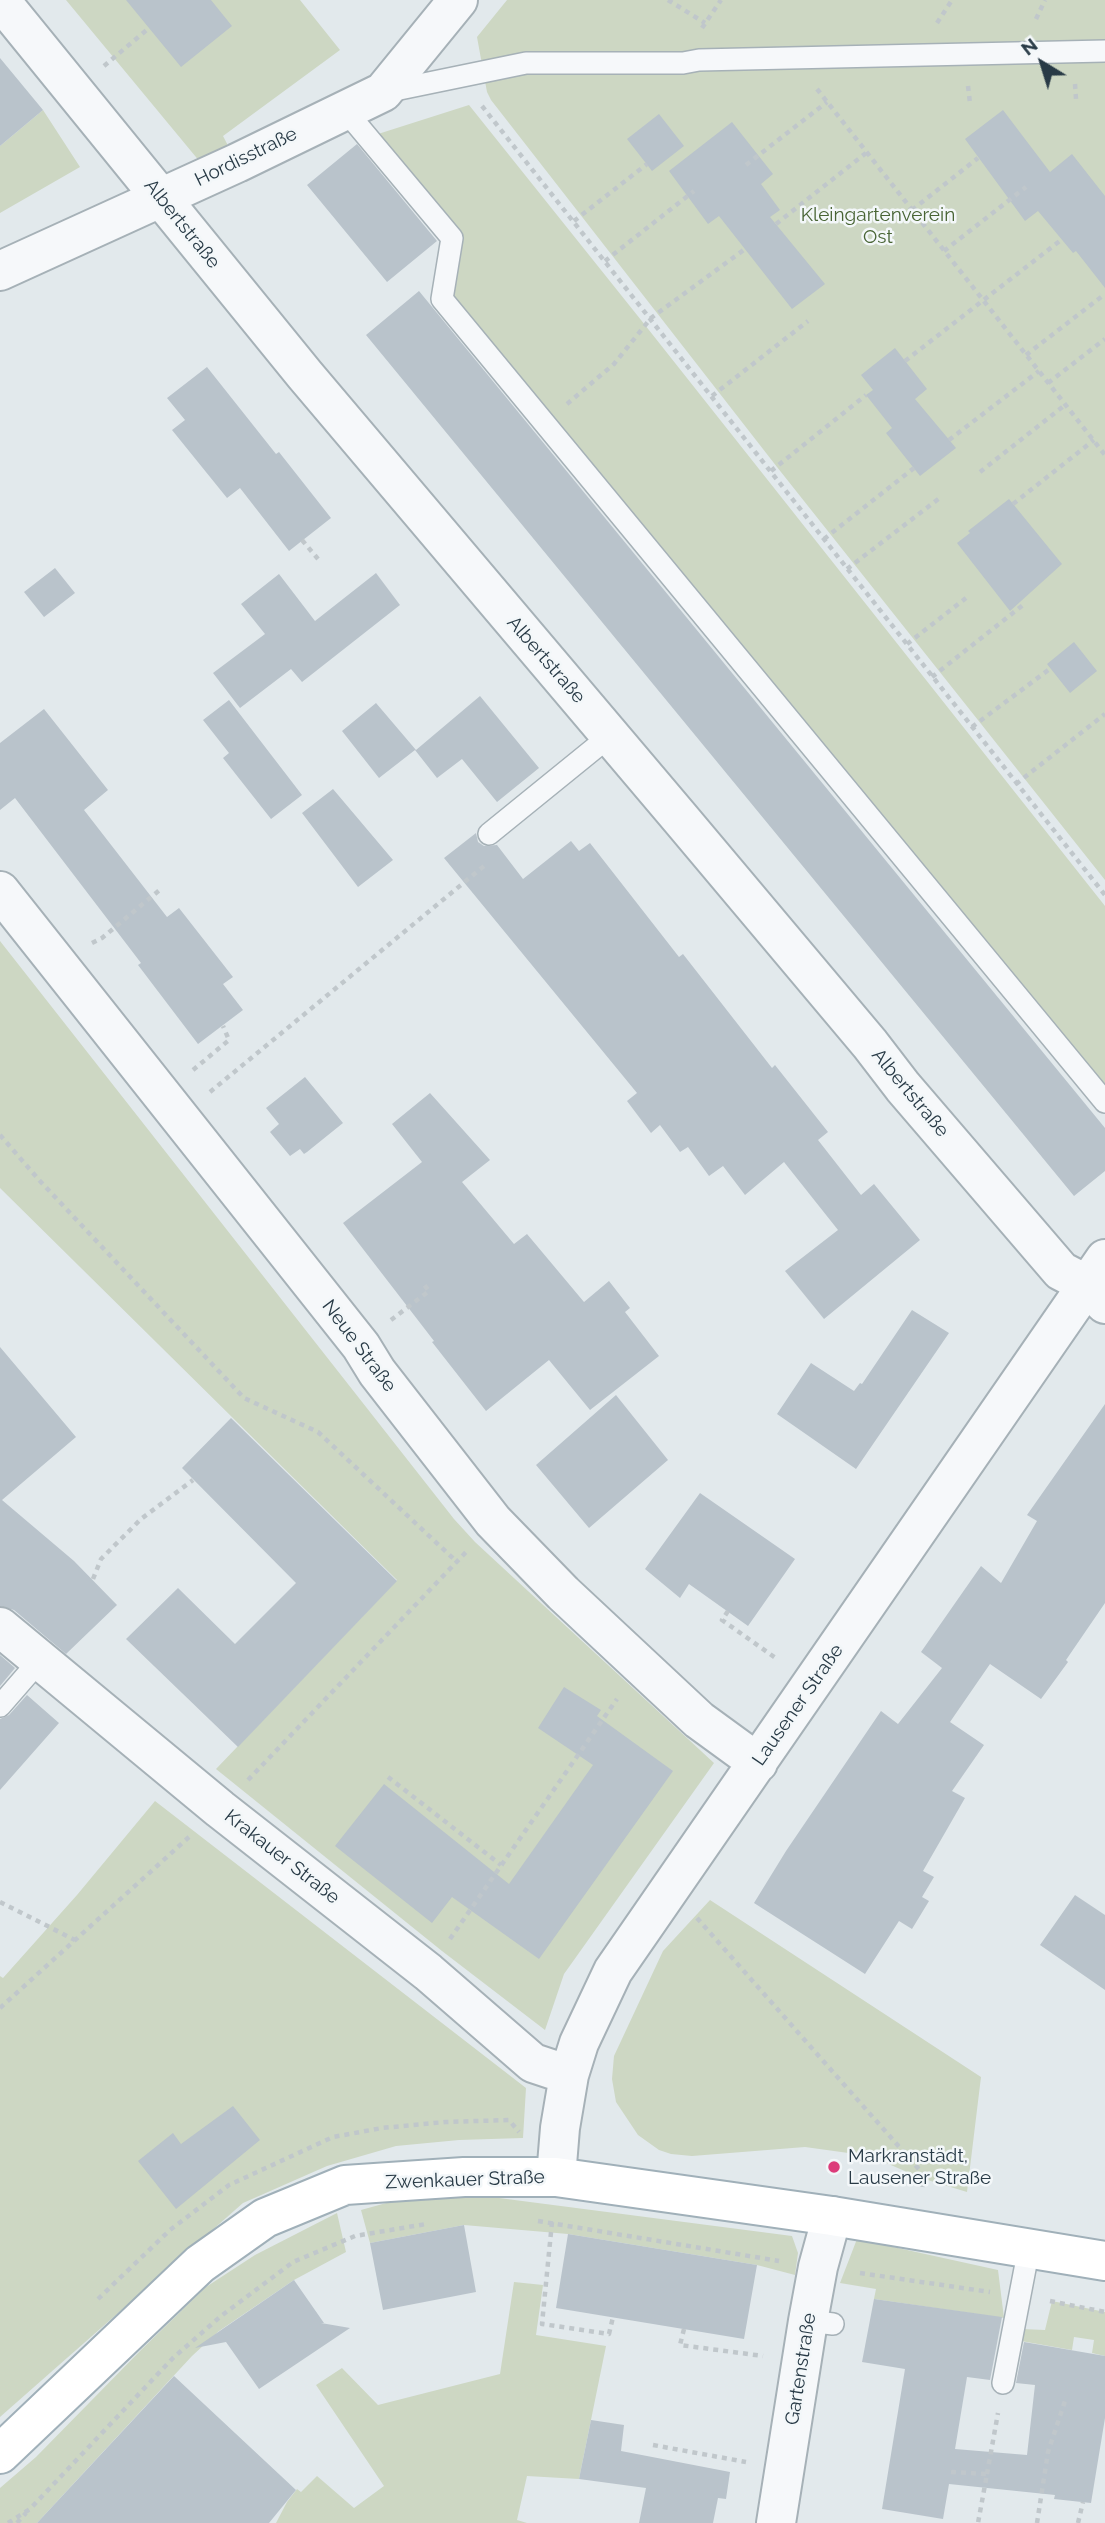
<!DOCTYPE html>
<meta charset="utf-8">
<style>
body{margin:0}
#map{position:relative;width:1105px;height:2523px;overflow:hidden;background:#e2e9ec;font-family:Raleway,sans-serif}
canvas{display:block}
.north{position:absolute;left:1007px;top:28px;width:70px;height:70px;-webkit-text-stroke:5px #f3f7f9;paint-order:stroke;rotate:322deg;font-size:19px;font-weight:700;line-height:28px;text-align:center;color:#283a46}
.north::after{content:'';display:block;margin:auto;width:24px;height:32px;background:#283a46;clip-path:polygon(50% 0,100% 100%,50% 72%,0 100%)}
</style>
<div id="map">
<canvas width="1105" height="2523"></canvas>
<div class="north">N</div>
</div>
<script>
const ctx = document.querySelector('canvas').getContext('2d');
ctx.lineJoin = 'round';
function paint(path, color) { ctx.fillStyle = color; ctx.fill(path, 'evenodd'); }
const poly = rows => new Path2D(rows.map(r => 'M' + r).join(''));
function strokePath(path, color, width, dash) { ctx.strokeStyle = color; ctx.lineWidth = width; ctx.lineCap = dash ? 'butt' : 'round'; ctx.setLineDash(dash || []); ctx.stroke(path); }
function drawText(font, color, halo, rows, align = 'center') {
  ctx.font = font + ' Raleway,sans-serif'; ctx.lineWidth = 5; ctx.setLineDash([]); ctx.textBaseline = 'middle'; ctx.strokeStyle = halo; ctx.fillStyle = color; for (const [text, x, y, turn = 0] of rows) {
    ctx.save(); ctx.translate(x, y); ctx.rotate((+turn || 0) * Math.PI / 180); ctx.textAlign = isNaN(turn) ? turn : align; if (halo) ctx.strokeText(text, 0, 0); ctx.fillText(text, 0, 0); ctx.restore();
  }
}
const green = poly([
 [66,0,300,0,340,50,223,136,237,163,210,174],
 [507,0,1105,0,1105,880,777,467,491,100,487,92,477,37],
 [469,105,641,320,1105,906,1105,1102,442,299,452,238,378,134],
 [43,110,80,167,0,213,0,146],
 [0,941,454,1519,475,1542,714,1763,564,1974,545,2030,442,1951,216,1769,397,1580,0,1188],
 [155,1801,526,2088,523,2138,459,2140,396,2146,327,2166,243,2203,0,2417,0,1976,3,1978,77,1895],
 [710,1900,981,2077,967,2192,921,2178,870,2156,805,2147,692,2156,671,2154,659,2150,638,2135,616,2102,612,2079,614,2056,663,1951],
 [476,2195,792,2236,798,2253,795,2275,757,2265,568,2234,464,2225,370,2243,361,2210,397,2200],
 [337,2213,346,2252,294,2280,219,2331,192,2356,37,2523,0,2523,0,2488,36,2457,142,2349,206,2287,255,2255],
 [857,2239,998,2270,1004,2318,874,2299,876,2289,840,2283],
 [514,2282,543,2285,536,2335,606,2346,579,2479,527,2476,517,2520,527,2523,276,2523,287,2502,297,2489,301,2492,317,2476,354,2508,384,2486,316,2385,342,2368,378,2405,500,2374],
 [1052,2301,1105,2312,1105,2356,1092,2353,1094,2340,1074,2337,1072,2350,1021,2341,1022,2329,1045,2330]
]);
const building = poly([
 [126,0,211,0,232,26,181,67],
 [0,58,43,110,0,146],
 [1003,110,1050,172,1072,154,1105,196,1105,288,1076,251,1073,253,1038,211,1025,221,965,139],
 [659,114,684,146,652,171,627,139],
 [732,122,773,174,761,184,780,210,770,217,825,284,792,309,719,216,708,224,669,171],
 [357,144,437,241,387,282,307,185],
 [419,291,1105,1128,1105,1171,1074,1196,366,335],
 [895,348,927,389,915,399,956,448,920,476,886,433,892,428,866,395,873,390,861,375],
 [207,367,276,454,279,452,331,518,289,551,240,488,227,498,172,430,185,420,167,398],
 [1009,499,1062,564,1010,611,957,543,970,533,968,531],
 [55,568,75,593,44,617,24,592],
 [376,573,400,605,302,682,291,669,240,708,213,673,265,634,241,604,279,574,315,621],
 [1074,642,1097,671,1070,693,1047,664],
 [480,696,539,768,497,802,462,759,437,778,415,750,379,778,342,731,376,703,416,750],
 [229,700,302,795,271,819,223,758,229,753,203,720],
 [44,709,108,790,84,810,167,917,179,908,233,977,223,984,243,1010,198,1044,138,965,141,963,15,798,0,810,0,743],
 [333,789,393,860,358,887,302,813],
 [476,833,478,842,484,846,497,845,523,879,571,841,579,851,590,843,679,957,683,954,772,1068,775,1065,828,1132,818,1140,861,1195,874,1184,920,1240,824,1319,785,1271,838,1230,784,1162,745,1195,723,1166,709,1176,688,1147,680,1152,660,1125,651,1133,627,1101,637,1093,444,858],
 [305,1077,343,1123,307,1152,304,1154,300,1149,290,1156,270,1132,279,1124,266,1108],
 [430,1093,490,1160,462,1182,514,1244,527,1234,584,1302,609,1281,630,1308,625,1312,659,1356,590,1410,549,1360,486,1411,432,1342,434,1341,343,1223,422,1162,392,1124],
 [912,1310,949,1333,856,1469,777,1414,811,1363,854,1391,860,1383,862,1384],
 [0,1347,76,1437,2,1500,74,1561,117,1605,66,1654,14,1610,0,1606],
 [616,1395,668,1460,589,1528,536,1465],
 [1105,1404,1105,1603,1066,1660,1068,1662,1041,1699,990,1664,950,1722,984,1745,952,1791,965,1798,923,1871,934,1877,922,1897,929,1901,912,1929,899,1921,865,1974,754,1903,786,1851,881,1711,898,1724,942,1668,921,1652,981,1566,1001,1583,1037,1521,1027,1515],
 [231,1418,397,1581,238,1747,126,1639,178,1588,235,1644,296,1583,182,1468],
 [700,1493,795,1559,748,1626,689,1584,680,1598,645,1569],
 [0,1655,15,1668,0,1686],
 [564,1687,601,1710,597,1716,673,1771,539,1959,452,1897,432,1923,335,1846,384,1784,509,1884,593,1765,538,1728],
 [27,1695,59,1723,0,1790,0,1719,9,1715],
 [1075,1895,1105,1915,1105,1990,1040,1945],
 [233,2106,260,2140,176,2209,138,2161,173,2133,181,2144],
 [464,2225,476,2292,383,2310,370,2243],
 [568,2234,757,2265,744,2339,556,2308],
 [294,2280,324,2323,321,2323,350,2328,259,2389,226,2342,195,2348],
 [874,2299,1002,2317,990,2380,967,2377,955,2449,1027,2455,1035,2385,1016,2383,1024,2342,1105,2356,1105,2418,1091,2503,1054,2499,1055,2495,949,2484,943,2519,882,2509,905,2369,862,2362],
 [174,2376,296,2490,269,2523,37,2523],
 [591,2420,624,2425,621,2451,730,2472,726,2499,718,2498,713,2523,639,2523,646,2488,579,2479]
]);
const path = poly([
 [668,0,705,23],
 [1036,19,1045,0],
 [937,23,952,0],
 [702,28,721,0],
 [104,66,149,28],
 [1075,84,1076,99],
 [968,86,970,103],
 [817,89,1105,455],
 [482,106,1105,895],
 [746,165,827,102],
 [912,210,978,158],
 [574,221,647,164],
 [776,224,866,153],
 [944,251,1026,187],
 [605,261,694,191],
 [1026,355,1105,294],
 [905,361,1061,240],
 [1048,383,1105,339],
 [712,396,808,321],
 [567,404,614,364,651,318,745,249],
 [949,440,1039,371],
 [771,471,866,395],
 [980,472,1065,405],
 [1013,504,1094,440],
 [824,539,914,468],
 [302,540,318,559],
 [847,569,941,497],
 [907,644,966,598],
 [932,677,1023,605],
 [972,727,1051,668],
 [1016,784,1105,714],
 [92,943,102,938,162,888],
 [193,1070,229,1040,223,1026],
 [210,1092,484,866],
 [0,1135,40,1181,244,1398,318,1432,457,1562],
 [391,1320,429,1291,422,1282],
 [93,1579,101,1559,141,1519,193,1480],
 [728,1611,722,1620,777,1659],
 [388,1777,501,1865],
 [248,1780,467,1551],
 [0,1902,75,1940],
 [697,1918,924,2175,922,2191],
 [450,1939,617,1699],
 [0,2008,189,1837],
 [538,2221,779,2261],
 [552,2222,542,2324,609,2334,613,2317],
 [860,2273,990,2292],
 [98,2299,170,2230,229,2185,333,2137,382,2128,445,2122,509,2120,519,2132],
 [1050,2301,1105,2312],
 [684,2329,680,2345,763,2356],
 [653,2445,746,2462],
 [951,2472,987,2474,978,2523],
 [987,2474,998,2413],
 [8,2523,30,2509,173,2358,221,2316,293,2262,355,2236,426,2224],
 [17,2523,26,2513],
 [1037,2523,1048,2452,1065,2401],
 [1078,2523,1083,2502]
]);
const service = poly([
 [385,92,526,63,683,63,699,60,1105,51],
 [344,109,452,238,442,299,1105,1102],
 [489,834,611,735],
 [0,1706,40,1660],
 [808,2321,833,2324],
 [1003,2383,1029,2248]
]);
const minor = poly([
 [0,0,305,375,680,818,870,1044,903,1087,1061,1271,1088,1285,1105,1304],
 [0,271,237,163,383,92,458,0],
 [0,891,361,1346,377,1372,493,1521,563,1593,699,1720,758,1763],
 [0,1627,220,1809,428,1972,533,2063,569,2075],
 [556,2177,560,2128,569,2075,579,2043,613,1971,1105,1259],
 [776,2523,808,2321,818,2267,832,2216]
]);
const primary = poly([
 [0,2454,200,2264,265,2218,345,2185,464,2177,556,2177,832,2216,1105,2261]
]);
const markers = [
 [834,2167,7,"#dc3c7a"]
];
const streetNames = [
 ["Hordisstraße",246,157,-26],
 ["Albertstraße",182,224,51],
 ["Albertstraße",546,660,49],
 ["Albertstraße",910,1093,50],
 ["Neue Straße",359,1346,53],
 ["Lausener Straße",798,1705,-55],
 ["Krakauer Straße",282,1857,38],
 ["Zwenkauer Straße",465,2180,-2],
 ["Gartenstraße",801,2369,-81]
];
const parkNames = [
 ["Kleingartenverein",878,215],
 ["Ost",878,237]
];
const poiNames = [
 ["Markranstädt,",848,2156],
 ["Lausener Straße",848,2178]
];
paint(green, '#cdd7c3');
paint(building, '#b9c3cb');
strokePath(service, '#a6b1b7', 24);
strokePath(minor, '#a6b1b7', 42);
strokePath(primary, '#a0b0b9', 42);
strokePath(path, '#c0c7cb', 4.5, [5, 5]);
strokePath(service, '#f6f8fa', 21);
strokePath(minor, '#f6f8fa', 38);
strokePath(primary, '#fff', 38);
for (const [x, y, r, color] of markers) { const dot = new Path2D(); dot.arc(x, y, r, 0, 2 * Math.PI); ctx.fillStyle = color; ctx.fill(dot); strokePath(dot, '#f3f7f9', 2.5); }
drawText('19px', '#283a46', '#f3f7f9', streetNames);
drawText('19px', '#486434', '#f3f7f9', parkNames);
drawText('19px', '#283a46', '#f3f7f9', poiNames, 'left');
</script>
